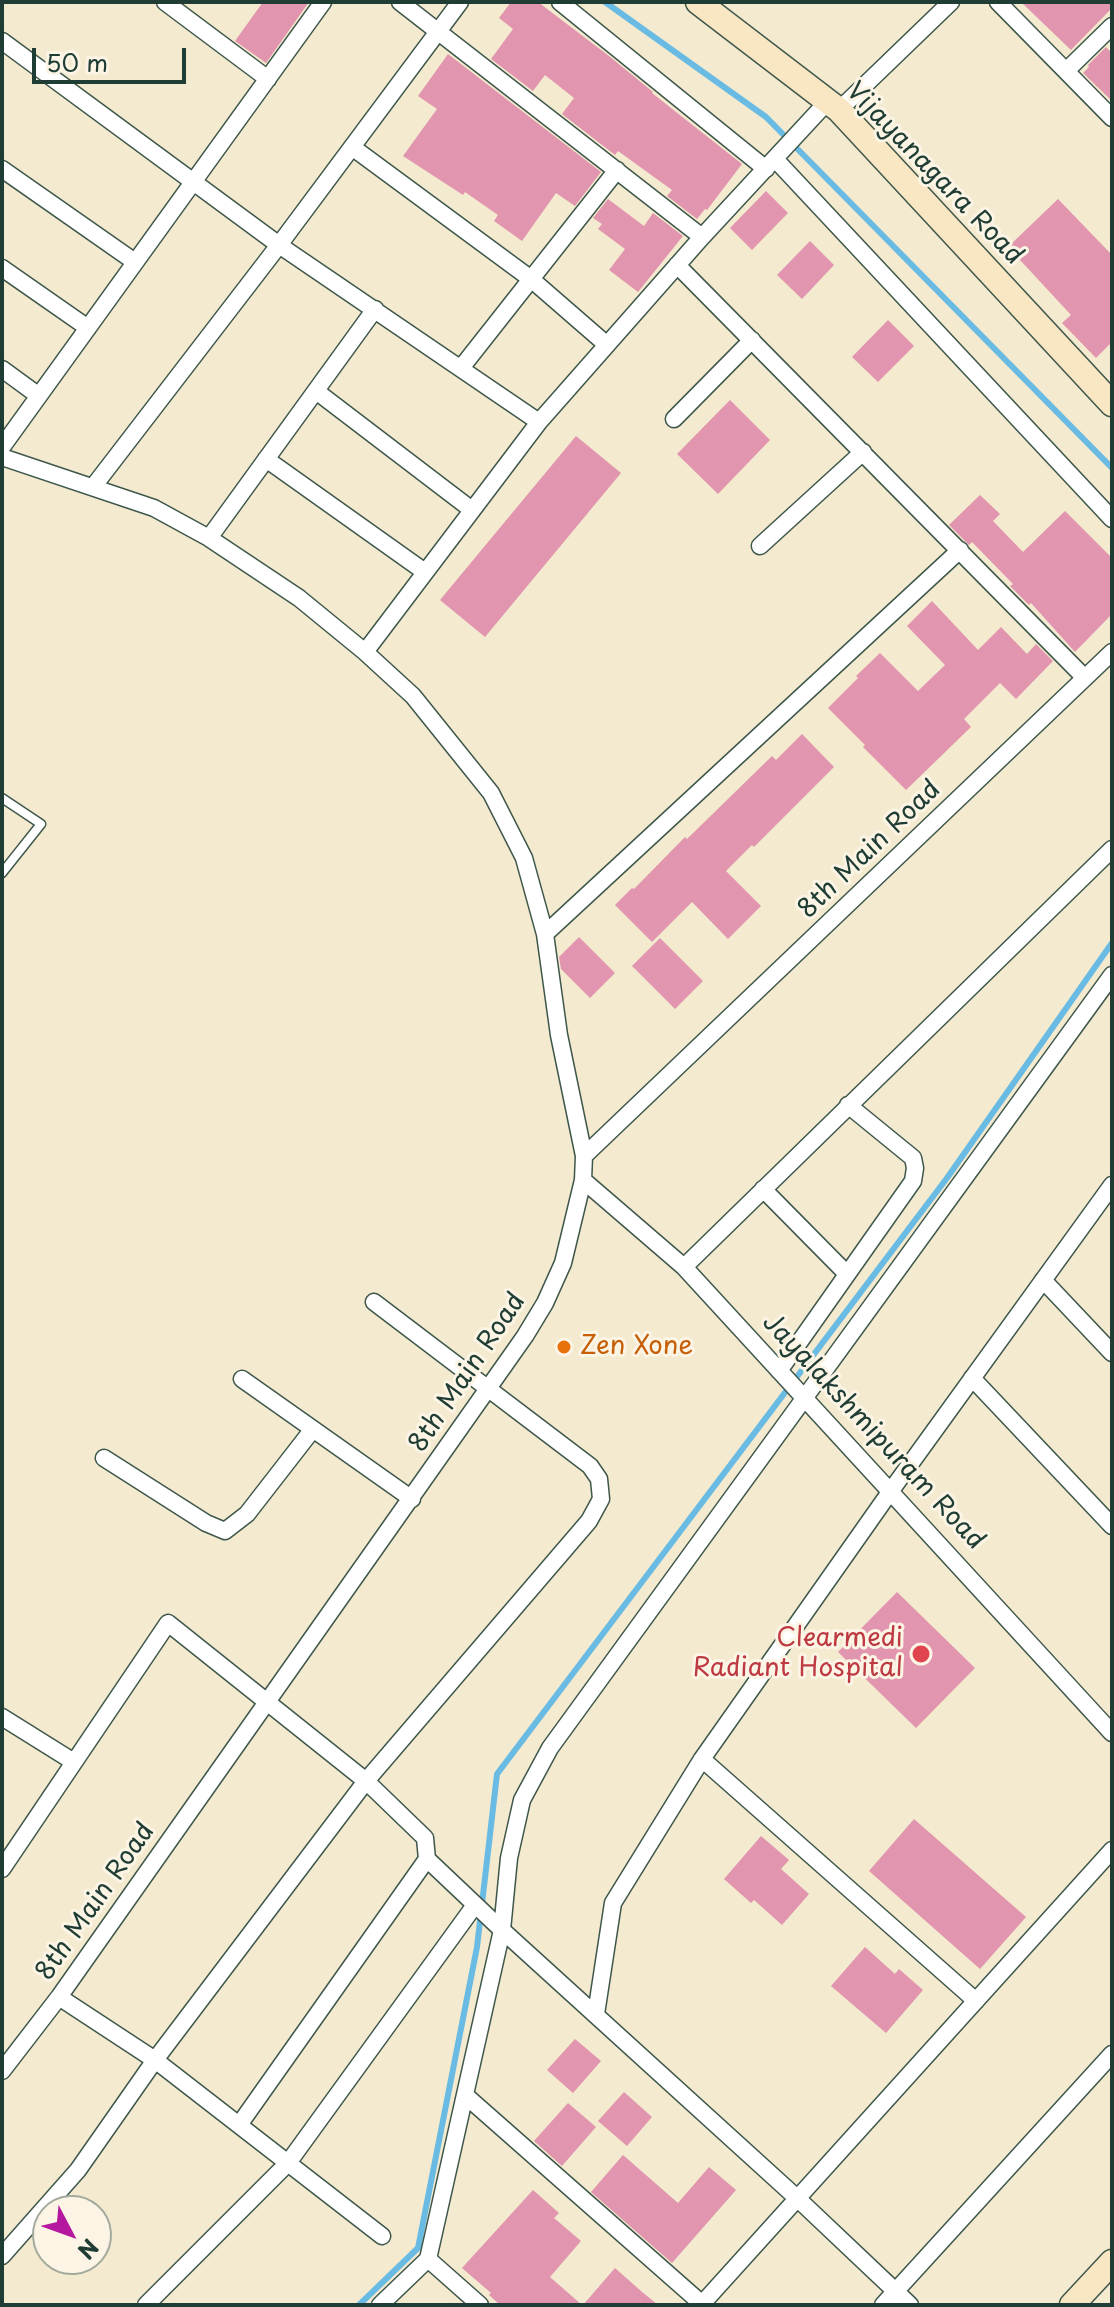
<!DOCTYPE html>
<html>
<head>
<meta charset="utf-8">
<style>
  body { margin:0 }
  #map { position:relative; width:1114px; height:2307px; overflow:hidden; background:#f3eacf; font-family:"Playpen Sans",sans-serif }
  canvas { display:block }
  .frame { position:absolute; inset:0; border:4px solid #1f3d34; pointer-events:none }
  .north { position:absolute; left:32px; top:2195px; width:80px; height:80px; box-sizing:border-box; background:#fcf5e5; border:2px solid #a4ab9e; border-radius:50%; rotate:131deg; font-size:22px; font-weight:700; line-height:32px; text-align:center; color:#1f3d34 }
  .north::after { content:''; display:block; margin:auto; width:28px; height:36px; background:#b5179e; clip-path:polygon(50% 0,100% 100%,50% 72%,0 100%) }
  .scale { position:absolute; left:32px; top:48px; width:154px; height:36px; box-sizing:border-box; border:4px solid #1f3d34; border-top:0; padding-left:10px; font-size:24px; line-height:28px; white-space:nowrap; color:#1f3d34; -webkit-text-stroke:6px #fcf5e5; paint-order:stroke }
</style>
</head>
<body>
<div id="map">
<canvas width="1114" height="2307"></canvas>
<div class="frame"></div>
<div class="north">N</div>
<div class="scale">50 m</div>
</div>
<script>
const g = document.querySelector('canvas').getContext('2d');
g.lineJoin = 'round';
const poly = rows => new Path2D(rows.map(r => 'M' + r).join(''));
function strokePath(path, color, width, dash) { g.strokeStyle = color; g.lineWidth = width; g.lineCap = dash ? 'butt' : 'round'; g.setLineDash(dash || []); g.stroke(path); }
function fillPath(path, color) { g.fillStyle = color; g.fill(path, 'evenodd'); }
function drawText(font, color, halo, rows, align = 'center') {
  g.font = font + ' "Playpen Sans",sans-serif'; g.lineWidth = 6; g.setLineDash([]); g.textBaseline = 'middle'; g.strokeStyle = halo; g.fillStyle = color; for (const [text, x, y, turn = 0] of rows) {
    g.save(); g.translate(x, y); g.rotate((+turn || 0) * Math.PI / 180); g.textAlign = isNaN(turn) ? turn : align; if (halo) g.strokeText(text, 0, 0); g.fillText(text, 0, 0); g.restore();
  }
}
strokePath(poly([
  [605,2,766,117,1112,468],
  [359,2305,418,2248,477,1947,497,1774,947,1178,1112,943]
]), '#69bbe4', 6);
fillPath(poly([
  [263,2,309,2,266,63,235,41],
  [511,2,538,2,609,56,653,92,652,93,742,164,707,210,705,209,697,219,667,196,672,190,618,151,615,155,562,114,574,98,545,75,533,91,491,59,513,29,499,18],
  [1021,2,1112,2,1112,8,1071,50],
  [1106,47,1112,53,1112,101,1083,73,1089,67,1088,65],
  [448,54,601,172,575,206,556,193,522,241,494,221,498,215,465,192,463,195,403,156,437,109,418,96],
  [766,191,788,213,752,250,730,228],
  [608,199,644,226,653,213,683,236,638,292,609,270,625,249,598,229,602,224,593,218],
  [1058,199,1112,255,1112,342,1096,358,1062,323,1071,315,1008,247],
  [810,241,834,265,802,299,777,275],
  [888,320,914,346,878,382,852,357],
  [730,400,770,440,718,494,677,454],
  [576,436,621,473,485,637,440,600],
  [980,495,1000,514,993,521,1023,552,1065,511,1112,558,1112,614,1075,652,1031,603,1029,605,1010,586,1013,584,972,542,969,545,949,525],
  [932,601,978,650,1001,627,1027,654,1036,644,1053,661,1016,699,1000,683,964,719,971,727,906,790,863,747,865,745,828,708,858,678,856,676,880,653,918,691,945,665,907,626],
  [802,734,834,767,754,847,752,845,726,871,761,906,728,939,692,902,652,942,615,905,632,888,634,889,685,837,687,839,772,756,776,760],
  [579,937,615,973,590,998,561,969,559,957],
  [660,938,703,981,675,1009,632,966],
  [897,1592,975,1668,916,1728,838,1652],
  [914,1819,1026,1917,980,1969,869,1871],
  [761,1836,789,1860,781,1869,809,1894,782,1925,754,1900,751,1903,724,1879],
  [865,1947,895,1974,899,1969,923,1990,886,2033,831,1986],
  [575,2039,601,2061,573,2093,547,2070],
  [624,2092,652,2117,627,2146,598,2121],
  [568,2103,596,2127,562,2166,534,2141],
  [623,2155,678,2203,709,2167,736,2190,672,2263,591,2192],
  [533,2190,559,2213,554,2218,581,2241,550,2277,582,2305,500,2305,489,2295,491,2293,462,2268],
  [615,2268,641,2291,658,2305,583,2305]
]), '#e195ae');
const lane = poly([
  [2,798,41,824,2,873]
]);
const street = poly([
  [165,2,268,79],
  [400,2,702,237],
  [560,2,766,169],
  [998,2,1112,118],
  [2,41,279,245,539,422],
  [1066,71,1112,26],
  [839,110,951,2],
  [352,147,531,279,607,345],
  [775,159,1112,519],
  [2,169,135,262],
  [677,265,1085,678],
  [2,268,88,328],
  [461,368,617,170],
  [2,369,39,396],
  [316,391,472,510],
  [674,419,752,340],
  [2,447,323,2],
  [2,457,154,508,209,538,299,598,365,652,413,696,491,793,524,858,545,934,559,1035,584,1156,583,1180,563,1263,545,1303,525,1336,59,1997,2,2071],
  [266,459,425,572],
  [93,487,279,245,460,2],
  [209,538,375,309],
  [760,546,863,452],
  [365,652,539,422,702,237,828,101],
  [545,934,960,550],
  [584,1156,1112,652],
  [583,1180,684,1267,1112,1733],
  [763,1189,847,1274],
  [684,1267,1112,849],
  [1043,1280,1112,1353],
  [779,1371,913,1181,915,1168,913,1158,848,1105],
  [972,1378,1112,1526],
  [242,1379,412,1499],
  [104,1458,206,1523,225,1531,247,1514,313,1429],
  [2,1717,74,1762],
  [702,1759,976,2001],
  [2,1869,168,1623,366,1781,425,1838,427,1859,502,1930,798,2199,910,2305],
  [59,1997,155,2060,382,2236],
  [596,2014,613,1903,702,1759,890,1492,1112,1185],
  [466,2096,702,2304],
  [239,2125,427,1859],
  [2,2256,78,2170,155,2060,366,1781,589,1521,601,1499,599,1479,590,1466,374,1302],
  [428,2259,480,2305],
  [146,2305,288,2163,475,1905],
  [380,2305,428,2259,502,1930,509,1858,522,1800,550,1748,1112,975],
  [701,2305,1112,1850],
  [883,2305,1112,2054]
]);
const secondary = poly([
  [698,2,839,110,1112,404],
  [1072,2305,1112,2262]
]);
strokePath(lane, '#3f574b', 11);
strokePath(street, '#3f574b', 19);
strokePath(secondary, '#3f574b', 27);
strokePath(lane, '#fff', 8);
strokePath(street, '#fff', 16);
strokePath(secondary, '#f9e7c3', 24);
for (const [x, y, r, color] of [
  [564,1347,8,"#e8710a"],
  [921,1654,10,"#e0444e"]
]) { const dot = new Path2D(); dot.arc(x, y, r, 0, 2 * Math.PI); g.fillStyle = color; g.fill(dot); strokePath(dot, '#fcf5e5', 3); }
drawText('26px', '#1f3d34', '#fcf5e5', [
  ["Vijayanagara Road",934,174,46],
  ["8th Main Road",870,850,-44],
  ["8th Main Road",468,1373,-56],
  ["Jayalakshmipuram Road",873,1432,47],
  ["8th Main Road",96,1902,-55]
]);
drawText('26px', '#c56008', '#fcf5e5', [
  ["Zen Xone",580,1347]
], 'left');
drawText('26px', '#be3a42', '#fcf5e5', [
  ["Clearmedi",903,1639],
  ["Radiant Hospital",903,1669]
], 'right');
</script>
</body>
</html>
